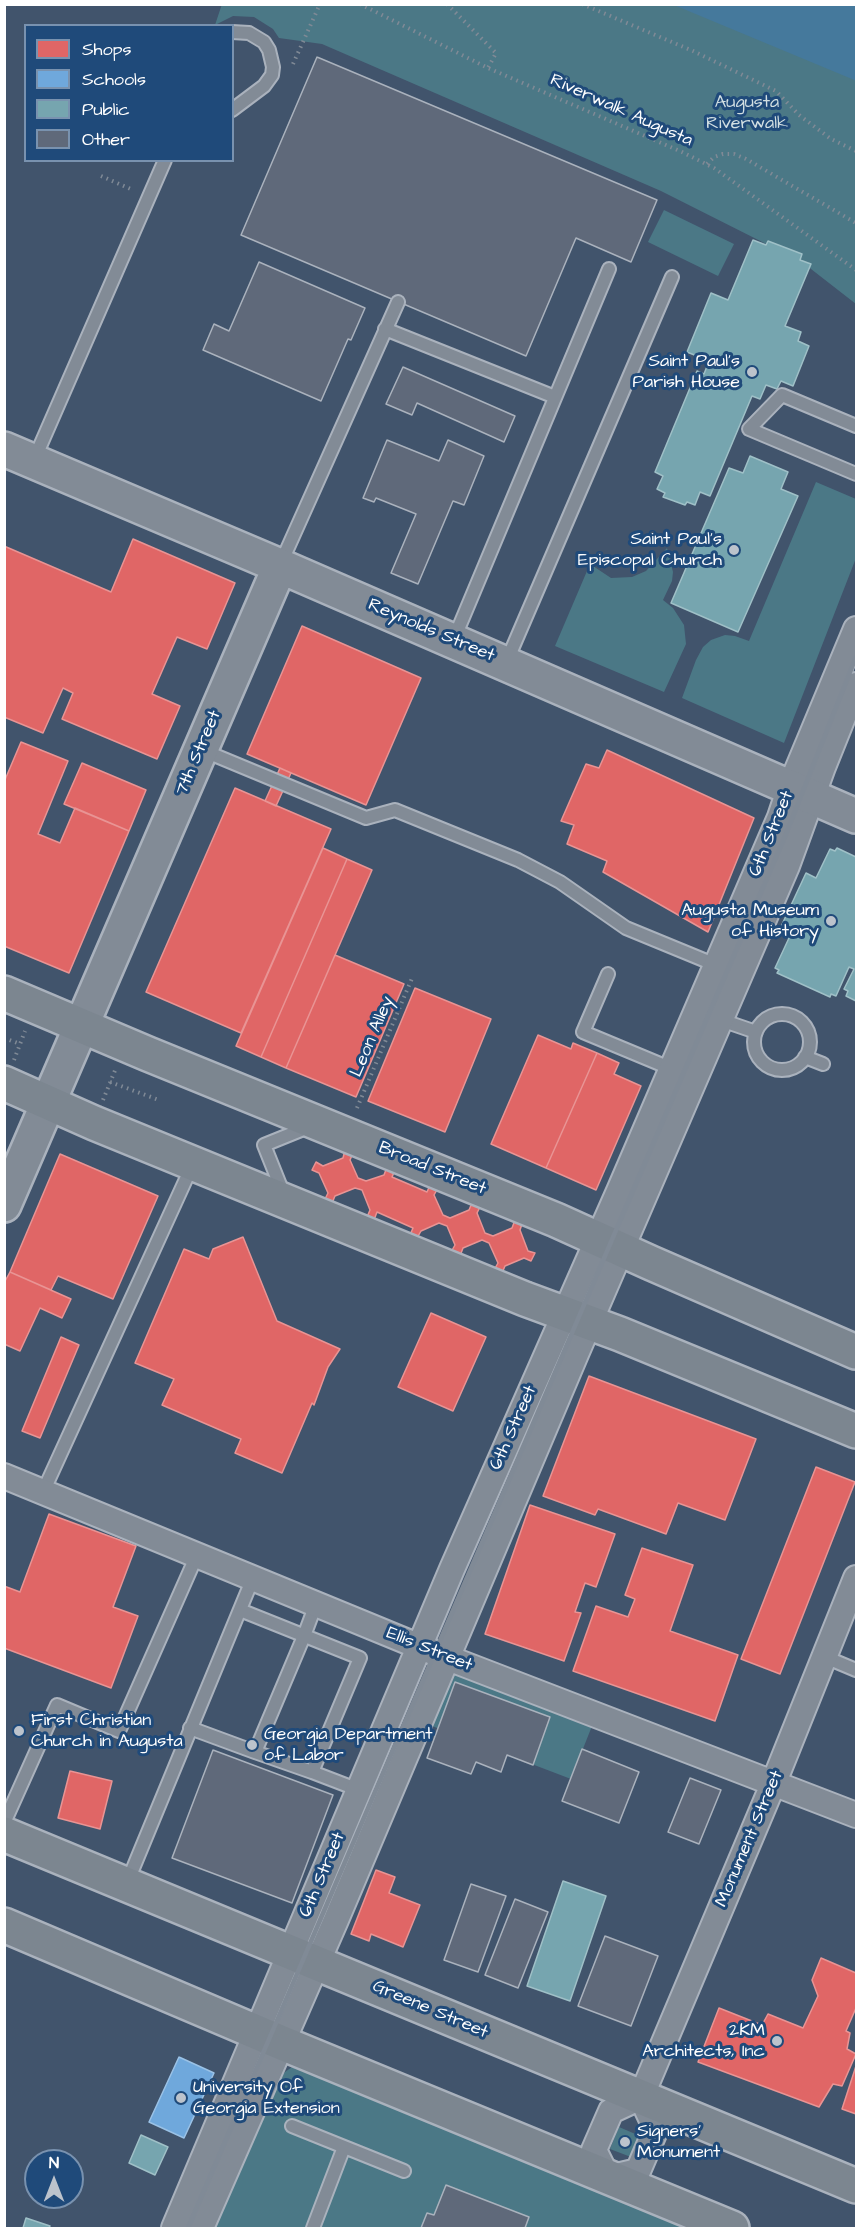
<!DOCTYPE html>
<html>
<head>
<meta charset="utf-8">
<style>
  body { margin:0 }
  #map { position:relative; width:861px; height:2233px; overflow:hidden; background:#41546c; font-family:"Architects Daughter",sans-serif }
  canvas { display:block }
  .frame { position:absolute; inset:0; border:6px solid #fff; pointer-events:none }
  .legend { position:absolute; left:24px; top:24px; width:210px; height:138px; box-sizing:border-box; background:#1f4a7a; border:2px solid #7992af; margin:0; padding:8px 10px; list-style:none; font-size:18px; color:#fff }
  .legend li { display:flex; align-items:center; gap:12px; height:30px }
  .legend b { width:30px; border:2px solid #7992af }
  .north { position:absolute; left:24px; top:2149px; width:60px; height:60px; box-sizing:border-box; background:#1f4a7a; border:2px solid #7992af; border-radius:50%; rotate:0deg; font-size:16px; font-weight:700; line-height:24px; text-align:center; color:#fff }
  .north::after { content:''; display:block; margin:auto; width:21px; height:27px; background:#bcc3cc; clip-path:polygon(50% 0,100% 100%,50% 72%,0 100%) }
</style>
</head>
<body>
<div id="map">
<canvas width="861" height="2233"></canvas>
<div class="frame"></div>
<ul class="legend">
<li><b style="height:16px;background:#e06666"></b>Shops</li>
<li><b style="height:16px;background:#6fa8dc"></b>Schools</li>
<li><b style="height:16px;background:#76a5af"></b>Public</li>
<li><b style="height:16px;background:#5f697a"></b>Other</li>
</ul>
<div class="north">N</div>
</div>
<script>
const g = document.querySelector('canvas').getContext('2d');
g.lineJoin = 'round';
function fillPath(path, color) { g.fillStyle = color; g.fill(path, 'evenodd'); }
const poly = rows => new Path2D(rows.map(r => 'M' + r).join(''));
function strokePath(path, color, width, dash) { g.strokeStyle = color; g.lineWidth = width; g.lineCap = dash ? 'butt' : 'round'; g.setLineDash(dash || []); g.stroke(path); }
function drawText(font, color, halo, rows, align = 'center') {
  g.font = font + ' "Architects Daughter",sans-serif'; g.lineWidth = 6; g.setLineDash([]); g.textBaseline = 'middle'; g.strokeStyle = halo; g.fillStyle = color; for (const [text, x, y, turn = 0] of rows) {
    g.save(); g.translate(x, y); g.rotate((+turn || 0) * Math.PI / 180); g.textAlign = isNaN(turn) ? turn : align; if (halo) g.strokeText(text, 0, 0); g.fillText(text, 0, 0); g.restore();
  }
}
fillPath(poly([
  [222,4,856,5,856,304,802,262,661,191,322,44,279,38,273,29,254,17,233,16,215,25],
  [664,210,734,244,718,276,648,242],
  [816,482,856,499,856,558,784,743,682,698,696,660,703,647,711,640,725,635,735,636,749,641],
  [667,548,673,572,672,581,663,600,673,608,684,625,686,644,664,692,555,646,590,564,611,578,632,577,646,571],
  [459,1672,592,1726,571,1779,432,1726,449,1680,454,1673],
  [292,2067,300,2070,685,2228,213,2228,280,2078,285,2072],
  [619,2127,640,2136,631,2157,610,2149]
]), '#4b7886');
fillPath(poly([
  [674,5,856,5,856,81,852,79]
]), '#45799c');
const shops = poly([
  [133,539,235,583,207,649,177,637,152,694,180,706,157,759,62,719,73,693,63,688,43,733,4,717,4,546,111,592,133,539],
  [302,626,421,678,366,805,247,754,302,626],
  [21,742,68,761,38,834,60,843,75,808,129,831,69,973,4,946,4,782,21,742],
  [607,750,754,818,708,932,603,872,607,861,567,844,574,825,561,821,586,764,599,768,607,750],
  [82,763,146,790,129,831,64,804,82,763],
  [280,768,291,773,276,806,265,801,280,768],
  [235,788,331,829,241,1033,146,992,235,788],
  [323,848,347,859,261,1057,236,1046,323,848],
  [347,859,372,870,286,1068,261,1057,347,859],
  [335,955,404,984,356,1097,286,1068,335,955],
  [415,988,491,1019,445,1132,368,1101,415,988],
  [538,1035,571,1049,573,1043,597,1053,546,1168,491,1144,538,1035],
  [597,1053,619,1063,614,1074,641,1086,596,1190,546,1168,597,1053],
  [345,1150,353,1153,350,1160,358,1178,366,1181,384,1175,387,1167,395,1170,392,1177,427,1192,430,1185,438,1188,434,1195,443,1215,450,1218,469,1210,472,1203,480,1207,477,1213,485,1233,493,1236,512,1228,515,1220,522,1224,520,1230,528,1251,535,1253,531,1261,524,1258,505,1266,502,1273,494,1270,498,1263,489,1243,482,1240,463,1248,460,1256,451,1252,455,1245,447,1226,439,1223,421,1231,417,1238,410,1235,413,1228,377,1212,374,1220,367,1217,370,1210,362,1190,355,1188,335,1196,332,1203,325,1199,328,1193,319,1173,312,1170,316,1162,323,1166,343,1158,345,1150],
  [60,1154,158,1196,113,1299,58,1276,51,1290,10,1272,60,1154],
  [243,1237,277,1321,340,1349,328,1367,314,1405,312,1403,282,1473,235,1453,241,1439,162,1405,174,1379,135,1363,184,1249,209,1259,213,1249,243,1237],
  [10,1272,71,1299,62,1318,40,1308,20,1351,4,1344,4,1283,10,1272],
  [431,1313,486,1337,453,1411,398,1387,431,1313],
  [61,1337,79,1345,40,1438,22,1431,61,1337],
  [589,1376,756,1439,725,1520,678,1503,666,1534,598,1509,595,1515,543,1496,589,1376],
  [816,1467,855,1482,780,1674,741,1659,816,1467],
  [530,1505,615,1534,596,1587,585,1583,575,1612,581,1613,564,1661,485,1634,530,1505],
  [49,1514,136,1546,113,1607,138,1616,111,1688,4,1648,4,1586,20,1592,49,1514],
  [642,1548,693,1565,670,1631,738,1655,715,1721,573,1671,596,1606,628,1617,635,1599,625,1595,642,1548],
  [70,1771,112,1781,100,1829,58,1818,70,1771],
  [376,1870,395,1877,389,1893,420,1905,403,1947,371,1934,369,1941,351,1934,376,1870],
  [821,1958,856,1973,856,2008,846,2031,850,2033,847,2049,856,2054,842,2086,833,2084,819,2107,698,2062,719,2008,762,2025,768,2014,803,2028,818,1996,812,1980,821,1958],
  [856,2066,856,2114,842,2109,856,2066]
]);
fillPath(shops, '#e06666');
strokePath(shops, '#e99494', 1.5);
const schools = poly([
  [179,2057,214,2073,184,2138,149,2122,179,2057]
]);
fillPath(schools, '#6fa8dc');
strokePath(schools, '#9ac2e6', 1.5);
const public = poly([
  [753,240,766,245,768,241,802,254,800,260,811,264,785,326,801,332,798,341,809,346,793,386,781,381,777,389,766,385,760,399,752,396,710,496,700,492,695,505,687,502,685,505,663,497,665,493,657,489,663,476,655,472,697,371,704,374,709,361,687,352,711,293,728,300,753,240],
  [750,456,788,472,781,489,798,496,738,632,671,603,729,468,743,473,750,456],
  [837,848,856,857,856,1001,846,996,848,991,844,989,854,969,849,967,836,996,831,994,830,997,777,973,779,970,775,968,789,938,778,933,806,873,816,878,830,849,835,851,837,848],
  [563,1881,606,1896,570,2001,527,1986,563,1881],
  [141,2135,168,2147,155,2175,129,2163,141,2135],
  [26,2218,50,2226,49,2228,23,2228,26,2218]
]);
fillPath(public, '#76a5af');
strokePath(public, '#9fc0c7', 1.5);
const building = poly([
  [317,57,657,200,631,262,576,238,526,356,241,235,317,57],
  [259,262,365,308,351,340,348,339,321,401,203,350,214,324,229,331,259,262],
  [403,367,515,416,504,442,417,403,412,415,386,404,403,367],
  [387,440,439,461,448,440,484,456,464,505,453,501,418,584,391,573,416,514,376,498,374,502,363,498,387,440],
  [455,1682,550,1717,533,1765,507,1755,501,1772,476,1762,471,1774,427,1758,455,1682],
  [582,1749,639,1772,619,1823,562,1801,582,1749],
  [213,1750,333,1795,292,1903,172,1858,213,1750],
  [690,1778,721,1790,699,1844,668,1832,690,1778],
  [471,1884,506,1896,478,1972,444,1960,471,1884],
  [515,1899,548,1912,518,1988,485,1975,515,1899],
  [605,1936,658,1956,631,2026,578,2006,605,1936],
  [446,2185,529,2217,525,2228,421,2228,427,2213,434,2215,446,2185]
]);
fillPath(building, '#5f697a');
strokePath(building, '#aab2bd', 1.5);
const service = poly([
  [232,32,249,33,264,42,269,50,273,67,272,75,264,86,232,110],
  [385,329,555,397],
  [856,426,782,395,749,429,856,474],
  [34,460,165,160],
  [281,563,398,302],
  [454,639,609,269],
  [506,663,672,277],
  [202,750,366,818,395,810,518,860,560,882,626,928,716,965],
  [608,974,583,1032,672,1069],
  '754 1042a28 28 0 1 1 56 0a28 28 0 1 1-56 0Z',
  [721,1020,756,1032],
  [805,1057,823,1064],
  [284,1195,264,1145,311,1126],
  [43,1492,192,1166],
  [240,1610,360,1658,312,1772,359,1790],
  [825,1657,856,1670],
  [190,1728,255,1752,304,1636,316,1604],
  [255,1752,312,1772],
  [4,1823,57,1705,119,1731,197,1555],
  [127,1883,253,1578],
  [292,2126,404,2171],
  [313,2228,344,2147]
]);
const minor = poly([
  [4,1476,435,1653,856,1815],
  [641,2097,656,2129,638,2171,608,2178,594,2150,611,2111,641,2097,774,1782,856,1578],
  [174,2228,452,1569,619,1191,780,817,790,787,856,629],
  [201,2228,336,1920,576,1354,787,866,823,767,856,685]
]);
const secondary = poly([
  [4,449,280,566,856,816],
  [4,1205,280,566]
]);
const primary = poly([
  [4,993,148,1054,556,1220,651,1263,856,1352],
  [4,1083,94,1123,525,1299,620,1334,856,1431],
  [4,1834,856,2186],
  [4,1925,282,2043,732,2228]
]);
strokePath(service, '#aab2bd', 16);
strokePath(minor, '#aab2bd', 28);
strokePath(secondary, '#aab2bd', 38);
strokePath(primary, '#aab2bd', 38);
strokePath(poly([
  [360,4,488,68,682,152,714,168,856,270],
  [447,4,496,53,488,68],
  [582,4,693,51,776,91,799,115,831,139,856,151],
  [293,64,320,4],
  [707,164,714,157,723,154,734,154,746,159,856,223],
  [101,176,133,190],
  [4,1038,20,1044],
  [14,1060,25,1031],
  [110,1082,159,1100],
  [103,1100,116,1068],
  [357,1108,413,976]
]), '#808a96', 4, [1.5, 4.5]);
strokePath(service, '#828b96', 12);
strokePath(minor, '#828b96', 24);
strokePath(secondary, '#828b96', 33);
strokePath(primary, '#7c8690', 33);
strokePath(poly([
  [188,2228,786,834,856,657]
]), '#808a96', 4.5);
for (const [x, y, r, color] of [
  [752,372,6,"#bcc3cc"],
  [734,550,6,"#bcc3cc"],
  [831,921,6,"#bcc3cc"],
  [19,1731,6,"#bcc3cc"],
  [252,1745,6,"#bcc3cc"],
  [777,2041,6,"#bcc3cc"],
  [181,2098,6,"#bcc3cc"],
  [625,2142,6,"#bcc3cc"]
]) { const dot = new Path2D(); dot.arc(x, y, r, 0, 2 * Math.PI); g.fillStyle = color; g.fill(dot); strokePath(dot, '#1f4a7a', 2); }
drawText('18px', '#d2dfe2', '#1f4a7a', [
  ["Augusta",747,103],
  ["Riverwalk",747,124]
]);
drawText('18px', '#fff', '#1f4a7a', [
  ["Riverwalk Augusta",621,111,24],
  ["Reynolds Street",431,631,23],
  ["7th Street",199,753,-67],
  ["6th Street",772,834,-68],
  ["Leon Alley",373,1037,-67],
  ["Broad Street",432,1169,22],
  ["6th Street",514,1428,-66],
  ["Ellis Street",429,1650,22],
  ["Monument Street",750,1839,-67],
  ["6th Street",323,1875,-67],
  ["Greene Street",430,2010,23]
]);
drawText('18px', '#fff', '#1f4a7a', [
  ["Saint Paul’s",740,362],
  ["Parish House",740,383],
  ["Saint Paul's",722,540],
  ["Episcopal Church",722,561],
  ["Augusta Museum",819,911],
  ["of History",819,932],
  ["First Christian",31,1721,"left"],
  ["Church in Augusta",31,1742,"left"],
  ["Georgia Department",264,1735,"left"],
  ["of Labor",264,1756,"left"],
  ["2KM",765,2031],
  ["Architects, Inc",765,2052],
  ["University Of",193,2088,"left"],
  ["Georgia Extension",193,2109,"left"],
  ["Signers'",637,2132,"left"],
  ["Monument",637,2153,"left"]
], 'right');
</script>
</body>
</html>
